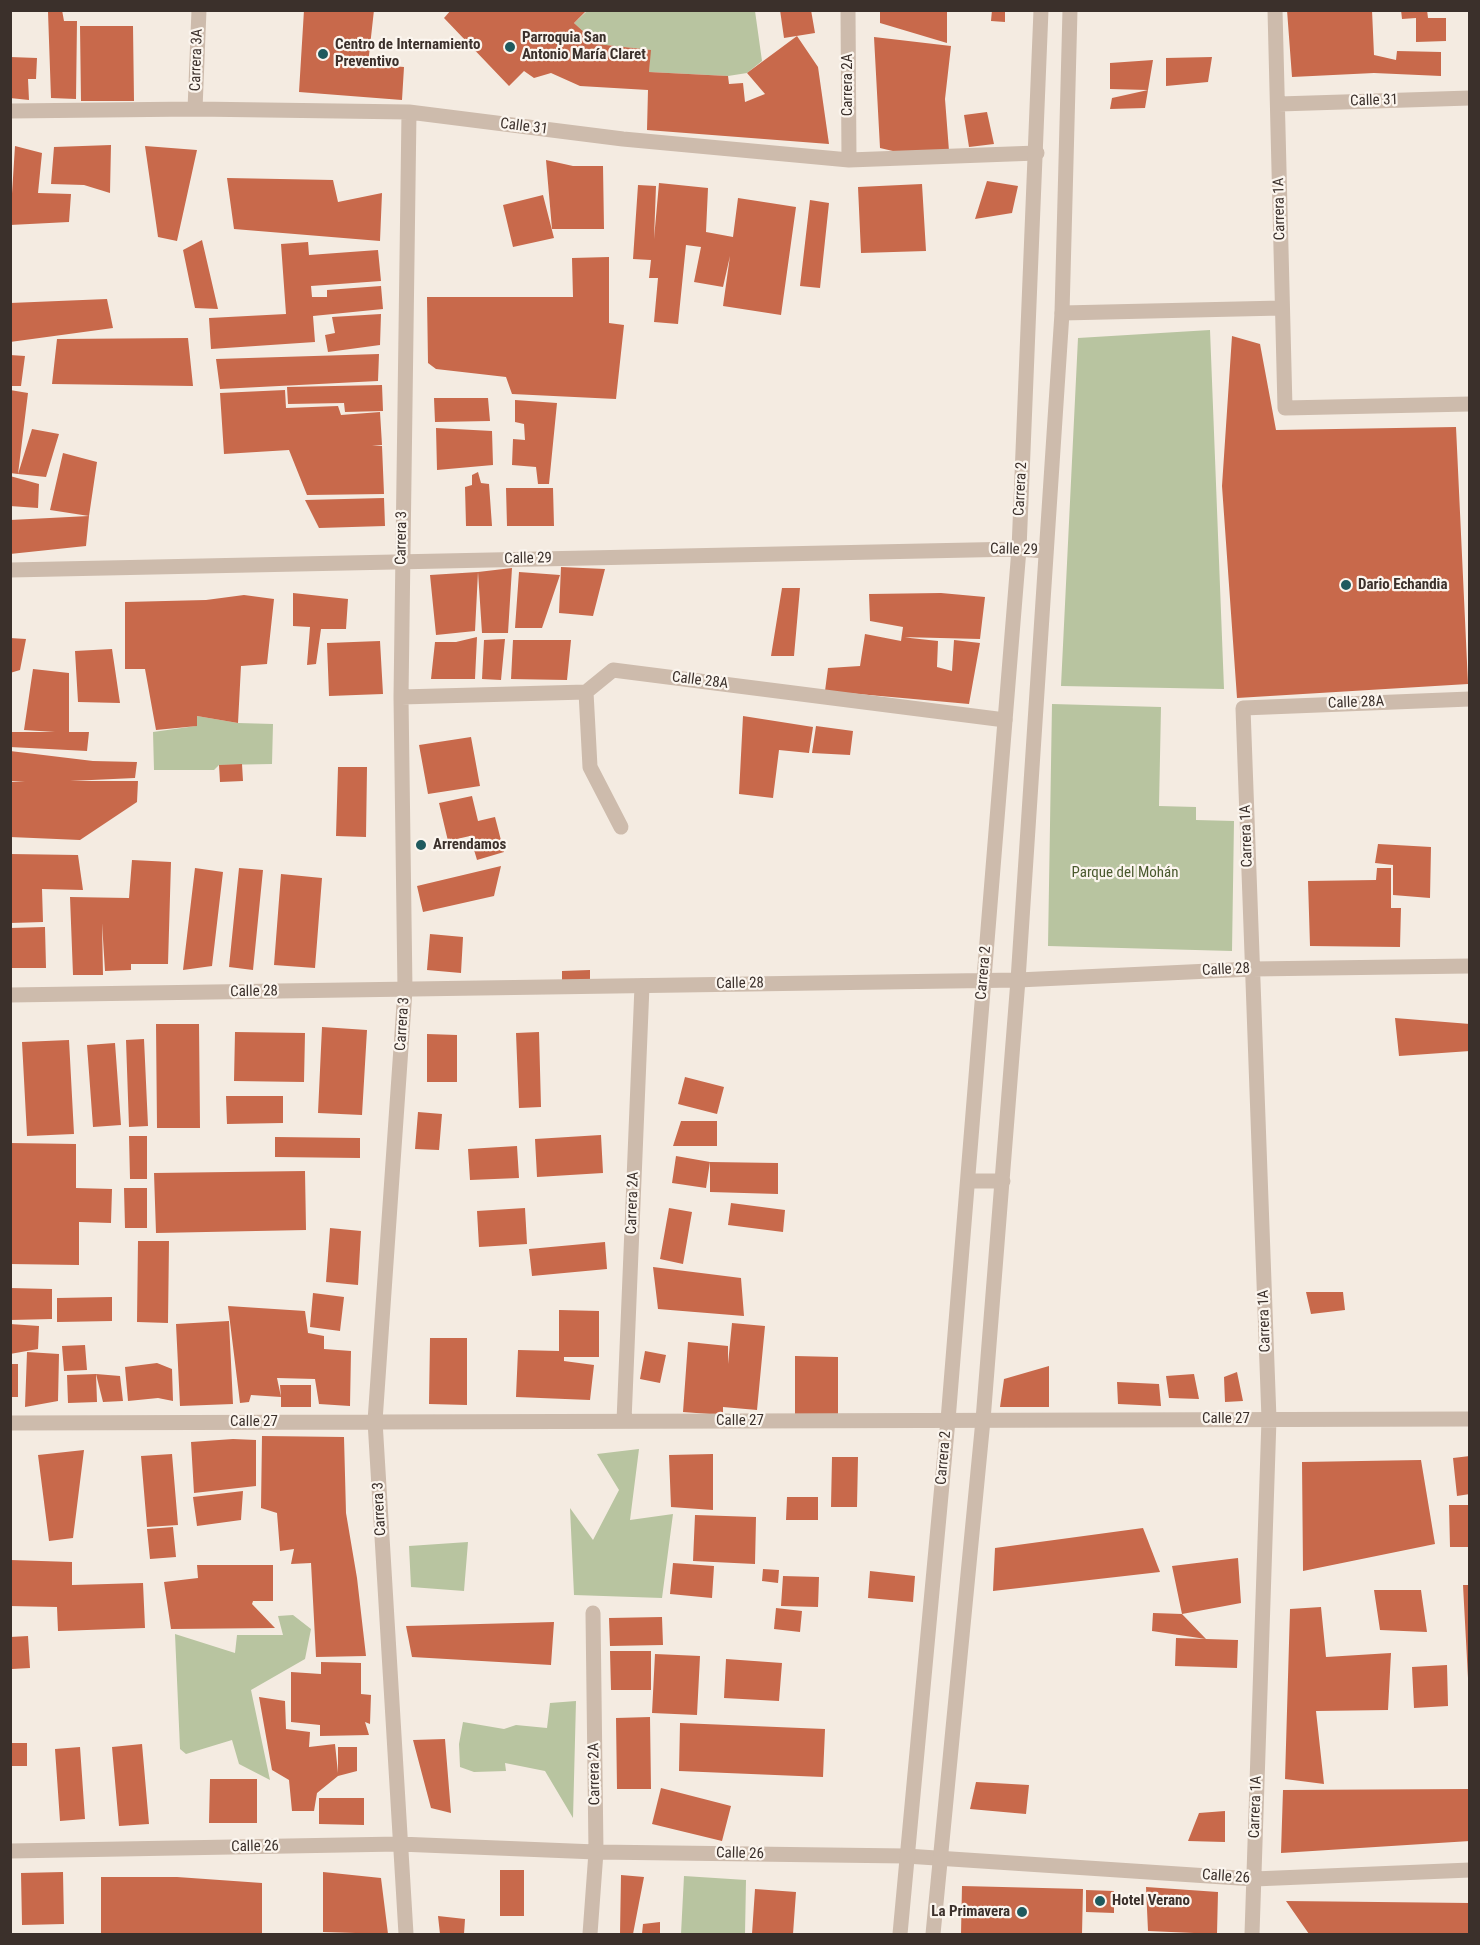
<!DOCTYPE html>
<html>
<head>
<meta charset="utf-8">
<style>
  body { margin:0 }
  #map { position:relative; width:1480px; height:1945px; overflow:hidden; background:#f4ebe1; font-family:"Roboto Condensed",sans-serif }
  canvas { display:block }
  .frame { position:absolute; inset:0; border:12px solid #3b302b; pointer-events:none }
</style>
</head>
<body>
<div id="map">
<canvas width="1480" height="1945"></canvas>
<div class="frame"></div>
</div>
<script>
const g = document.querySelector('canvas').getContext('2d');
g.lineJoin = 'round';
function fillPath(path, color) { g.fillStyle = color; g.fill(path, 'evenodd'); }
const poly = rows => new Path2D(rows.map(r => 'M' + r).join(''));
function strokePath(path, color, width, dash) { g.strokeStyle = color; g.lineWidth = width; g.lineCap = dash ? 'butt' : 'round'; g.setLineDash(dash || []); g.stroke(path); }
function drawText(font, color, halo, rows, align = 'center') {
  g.font = font + ' "Roboto Condensed",sans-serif'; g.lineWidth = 4.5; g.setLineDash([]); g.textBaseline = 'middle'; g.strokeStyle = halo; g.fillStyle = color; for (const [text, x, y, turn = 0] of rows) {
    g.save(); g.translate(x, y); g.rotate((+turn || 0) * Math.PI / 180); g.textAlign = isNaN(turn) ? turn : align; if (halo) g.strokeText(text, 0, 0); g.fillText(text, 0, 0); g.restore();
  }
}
fillPath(poly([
  [587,11,755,11,762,61,747,73,728,76,649,72,650,50,597,44,574,23],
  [1210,330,1224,689,1061,686,1078,338],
  [1052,704,1161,707,1159,806,1196,807,1196,820,1234,821,1232,951,1048,946],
  [197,716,238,723,273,724,272,764,219,765,214,770,154,770,153,732,196,726],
  [639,1449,630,1520,673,1514,662,1598,574,1595,570,1508,593,1540,619,1490,597,1454],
  [468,1542,464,1591,411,1587,409,1546],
  [293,1615,311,1629,305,1659,251,1690,270,1780,239,1764,232,1740,186,1754,180,1749,175,1634,235,1653,237,1635,283,1635,278,1616],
  [576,1701,573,1818,545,1771,505,1763,506,1771,474,1772,460,1767,459,1744,463,1722,504,1729,516,1725,547,1728,550,1703],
  [684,1876,746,1880,745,1934,681,1934]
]), '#b8c4a0');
fillPath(poly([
  [62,10,64,21,77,21,76,99,51,98,48,12],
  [304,10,374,10,368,64,404,67,402,100,299,92],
  [451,10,587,10,574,23,597,44,651,50,649,72,728,76,729,84,743,83,745,102,765,94,747,73,797,36,818,67,829,144,647,130,648,90,580,86,551,73,534,78,524,71,509,86,444,18],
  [780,10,811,10,815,33,784,38],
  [880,10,947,10,947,43,880,23],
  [992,10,1005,10,1005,22,991,21],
  [1287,10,1372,10,1374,55,1396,60,1397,51,1441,52,1441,76,1374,73,1292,77],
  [1401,10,1427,10,1428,18,1446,18,1446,41,1416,42,1416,18,1402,19],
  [80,26,133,26,134,101,81,101],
  [874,37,951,46,945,99,949,151,910,155,880,148],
  [10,57,37,58,36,79,28,79,29,100,10,98],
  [1212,57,1208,82,1166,86,1166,58],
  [1153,60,1145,108,1110,109,1112,98,1148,90,1110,89,1110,63],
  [987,112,994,144,969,147,964,115],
  [111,145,110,193,84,185,51,184,54,147],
  [15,146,42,153,38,193,71,194,69,222,10,225],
  [145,146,197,150,177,241,158,237],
  [546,160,573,166,603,166,604,229,552,229],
  [227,178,333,180,338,202,382,193,380,241,234,229],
  [987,181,1018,186,1012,213,975,219],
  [659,183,708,188,706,232,733,237,738,198,796,207,781,315,723,306,730,256,723,287,694,282,701,247,686,245,678,324,654,322,658,278,649,278,651,260,633,259,638,185,656,186,654,239],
  [922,184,926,251,861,253,858,187],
  [543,195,554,238,513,247,503,205],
  [810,200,829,203,820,288,800,286],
  [202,240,218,309,195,308,183,250],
  [308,242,309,255,378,250,381,281,311,286,312,297,327,297,327,290,381,286,383,309,313,316,315,342,211,349,209,318,286,314,281,244],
  [609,257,609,323,624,325,616,399,512,394,506,377,436,369,428,363,427,297,573,297,572,258],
  [107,299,113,328,10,342,10,303],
  [381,314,380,345,328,352,325,335,335,333,332,317],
  [1232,336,1260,344,1276,430,1456,427,1468,684,1237,698,1222,486],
  [188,338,193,386,52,384,57,339],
  [379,354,378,381,220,389,216,359],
  [10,355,25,356,21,386,10,386],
  [382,385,383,411,345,412,344,403,288,404,287,387],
  [10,390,28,393,18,474,10,473],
  [285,390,286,408,338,406,341,415,380,412,382,445,372,446,382,446,384,494,307,495,289,450,224,454,220,393],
  [434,398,488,398,490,421,435,422],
  [515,400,557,403,549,484,538,484,536,467,512,465,513,439,525,440,524,424,515,422],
  [436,428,492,431,493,465,437,470],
  [32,429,59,434,46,477,18,474],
  [63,453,97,462,89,516,50,510],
  [478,472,481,483,489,484,492,526,466,526,465,487,472,485,472,475],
  [10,476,39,484,38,508,10,506],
  [506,488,553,488,554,526,507,526],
  [384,498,385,526,319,528,305,500],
  [89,516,86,546,10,554,10,520],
  [561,567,605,569,593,616,559,613],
  [512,568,508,633,482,633,478,572],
  [478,572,475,631,436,635,430,575],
  [519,572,560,575,542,628,515,628],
  [782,588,800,588,794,656,771,656],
  [293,593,348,599,346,629,321,629,316,664,307,665,310,627,293,626],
  [941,593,985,597,980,639,901,637,938,641,937,667,952,671,954,640,980,643,969,704,825,691,828,668,860,666,865,634,901,641,903,627,870,621,869,594],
  [244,595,274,599,267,664,241,666,238,723,197,716,197,726,156,730,145,669,125,669,125,602,206,600],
  [477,637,475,679,431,679,435,642,456,642],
  [10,638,26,639,20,670,10,673],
  [505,639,501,680,482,679,484,640],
  [513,640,571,640,567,680,511,679],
  [380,641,383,694,329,696,327,643],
  [112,649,120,703,78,702,75,651],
  [33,669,69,673,69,732,89,732,87,751,10,747,10,732,55,732,24,730],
  [743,716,813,727,809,753,779,750,773,798,739,794],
  [816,726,853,731,850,755,812,753],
  [471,737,480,786,428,794,419,745],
  [10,751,93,761,137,762,135,778,70,781,138,781,137,802,80,840,10,837,10,782,25,782,10,781],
  [242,764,243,781,220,782,219,765],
  [338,767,367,767,366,837,336,836],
  [472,796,478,821,495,817,504,852,477,860,470,836,448,841,439,803],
  [1378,844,1431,847,1430,898,1393,895,1393,865,1375,863],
  [10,854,78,855,83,890,42,889,43,922,10,923],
  [132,860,171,862,168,964,131,964,131,970,105,971,102,923,103,975,73,975,70,897,129,898],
  [501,866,494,896,423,912,417,886],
  [195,868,223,872,212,966,183,970],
  [239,868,263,870,253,970,229,967],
  [1377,868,1391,868,1391,908,1401,908,1400,947,1310,946,1308,881,1376,880],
  [281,874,322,878,315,968,274,965],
  [45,927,46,968,10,968,10,928],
  [430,934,463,937,461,973,427,970],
  [590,970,590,983,562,984,562,971],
  [1395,1018,1470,1024,1470,1051,1399,1056],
  [156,1024,199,1024,200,1128,157,1128],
  [322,1027,367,1030,362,1115,318,1113],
  [235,1032,305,1033,304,1082,234,1081],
  [539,1032,541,1107,519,1108,516,1033],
  [427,1034,457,1035,457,1082,427,1082],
  [144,1039,148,1126,129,1127,126,1040],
  [69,1040,74,1134,27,1136,22,1042],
  [115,1043,121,1125,93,1127,87,1045],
  [685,1077,724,1087,717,1114,678,1104],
  [226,1096,283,1096,283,1123,227,1124],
  [418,1112,442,1114,439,1150,415,1149],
  [681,1121,717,1121,717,1146,673,1146],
  [601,1135,603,1173,537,1177,535,1139],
  [129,1136,147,1136,147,1179,130,1179],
  [275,1137,360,1138,360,1158,275,1157],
  [10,1143,76,1144,76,1188,112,1189,111,1223,79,1222,79,1265,10,1264],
  [517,1146,519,1178,470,1180,468,1149],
  [676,1156,710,1162,706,1188,672,1183],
  [710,1162,778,1163,778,1194,710,1192],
  [305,1171,306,1230,156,1233,154,1173],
  [124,1188,147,1188,147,1228,125,1228],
  [731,1203,785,1210,783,1232,728,1225],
  [525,1208,527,1244,479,1247,477,1211],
  [669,1208,692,1212,683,1264,660,1259],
  [330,1228,361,1231,358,1285,326,1282],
  [138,1241,169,1241,168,1323,137,1322],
  [605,1242,607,1269,532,1276,529,1249],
  [653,1267,741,1278,744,1316,658,1309],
  [10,1288,52,1289,52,1319,10,1320],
  [1306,1292,1343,1292,1345,1310,1311,1314],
  [313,1293,344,1297,340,1331,310,1327],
  [112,1297,112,1321,57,1322,57,1298],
  [228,1306,305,1311,308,1333,324,1336,324,1349,351,1351,350,1406,319,1404,315,1379,277,1378,281,1397,280,1385,311,1385,311,1407,281,1407,281,1397,251,1395,249,1402,240,1403],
  [559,1310,599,1311,599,1357,564,1357,564,1361,594,1365,590,1400,516,1397,518,1350,559,1351],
  [229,1321,233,1404,180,1406,176,1324],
  [732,1323,765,1326,757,1410,723,1407,723,1415,683,1412,688,1342,728,1346,728,1364],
  [10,1324,39,1326,38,1349,10,1354],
  [430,1338,467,1338,467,1405,429,1404],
  [85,1345,87,1370,64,1371,62,1346],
  [645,1351,666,1355,660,1383,640,1379],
  [27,1352,59,1354,58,1401,25,1407],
  [795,1356,838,1357,838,1419,795,1418],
  [157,1363,172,1369,173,1401,158,1398,128,1401,125,1367],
  [10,1364,18,1364,18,1397,10,1397],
  [1049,1366,1049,1407,1000,1407,1004,1379],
  [1237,1372,1243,1401,1225,1402,1224,1377],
  [96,1374,120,1376,123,1401,103,1402],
  [96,1374,97,1402,68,1403,67,1375],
  [1194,1374,1199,1399,1169,1398,1166,1376],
  [1117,1382,1159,1384,1161,1406,1118,1404],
  [262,1436,344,1437,346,1513,357,1578,366,1656,316,1657,311,1563,291,1564,294,1549,280,1551,277,1513,261,1508],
  [233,1439,256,1440,256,1486,194,1493,191,1442],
  [84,1450,73,1538,49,1541,38,1455],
  [172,1454,178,1525,147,1527,141,1456],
  [713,1454,713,1510,671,1507,669,1455],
  [1470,1456,1470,1494,1457,1496,1453,1458],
  [832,1457,858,1457,857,1507,831,1507],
  [1421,1460,1435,1544,1303,1571,1302,1462],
  [243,1491,241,1520,197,1526,193,1497],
  [787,1497,818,1497,818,1520,786,1520],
  [1449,1505,1470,1505,1470,1547,1450,1547],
  [695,1515,756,1517,755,1564,693,1561],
  [173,1527,176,1557,150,1559,147,1529],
  [1143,1528,1160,1572,993,1591,995,1548],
  [1238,1558,1241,1603,1182,1614,1172,1566],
  [10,1560,72,1562,72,1585,143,1583,145,1628,58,1631,57,1607,10,1606],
  [673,1563,714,1566,712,1598,670,1594],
  [197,1565,273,1565,273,1601,253,1601,252,1604,275,1628,171,1629,164,1582,198,1578],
  [763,1569,779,1570,778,1583,762,1581],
  [870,1571,915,1576,913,1602,868,1598],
  [783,1576,819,1577,818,1607,781,1606],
  [1463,1585,1470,1585,1470,1678,1468,1678],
  [1374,1590,1421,1590,1427,1632,1380,1630],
  [1321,1607,1326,1657,1391,1653,1388,1710,1316,1711,1324,1784,1285,1779,1290,1609],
  [776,1608,802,1611,800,1632,774,1629],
  [1153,1613,1182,1614,1206,1639,1238,1640,1237,1668,1175,1666,1176,1638,1206,1639,1152,1631],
  [662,1617,663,1645,610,1646,609,1618],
  [554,1622,551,1665,412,1657,406,1626],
  [28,1636,30,1668,12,1669,10,1637],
  [610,1651,651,1651,651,1690,611,1690],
  [655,1654,700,1656,697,1715,652,1713],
  [726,1659,782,1663,779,1701,724,1698],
  [321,1662,361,1663,361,1694,371,1695,370,1724,365,1722,369,1735,320,1736,320,1725,291,1722,291,1672,321,1674],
  [1447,1665,1448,1706,1414,1708,1412,1667],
  [259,1697,285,1701,286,1729,310,1732,309,1747,335,1744,338,1773,338,1747,357,1747,357,1771,338,1776,317,1793,314,1811,292,1811,289,1780,272,1770],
  [650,1717,651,1789,617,1789,616,1718],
  [680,1723,825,1729,823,1777,679,1771],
  [445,1739,451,1813,431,1808,413,1740],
  [10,1743,27,1743,27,1766,10,1766],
  [142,1744,149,1824,119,1826,112,1747],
  [80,1747,85,1819,60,1821,55,1749],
  [210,1779,257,1779,257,1823,209,1823],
  [976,1782,1029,1785,1026,1814,970,1809],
  [661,1788,731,1806,722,1841,652,1824],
  [1470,1789,1470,1841,1281,1853,1283,1790],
  [319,1798,364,1798,364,1825,319,1824],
  [1225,1811,1225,1842,1188,1841,1199,1813],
  [500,1870,524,1870,524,1916,500,1916],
  [63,1872,64,1924,22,1925,21,1873],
  [323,1872,381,1878,388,1934,323,1932],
  [621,1875,644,1877,633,1934,620,1934],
  [101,1877,177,1877,262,1883,262,1934,101,1934],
  [962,1886,1083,1889,1082,1934,961,1934],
  [1146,1887,1218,1892,1217,1934,1148,1931],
  [755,1889,796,1892,793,1934,752,1934],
  [1086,1890,1114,1891,1114,1913,1086,1912],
  [1286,1901,1470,1903,1470,1934,1309,1934],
  [438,1916,465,1919,464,1934,440,1934],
  [660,1922,660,1934,642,1934,643,1924]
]), '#c8694b');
strokePath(poly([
  [848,10,849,160],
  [1275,10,1285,408,1470,404],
  [1279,104,1470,98],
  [195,109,199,10],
  [10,111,195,109,409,112,623,139,849,160,1037,153],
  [1062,313,1282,308],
  [10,570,1019,549,1045,551],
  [586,692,590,767,621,827],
  [401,697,586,692,613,670,1005,720],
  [1018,980,1252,969,1470,966],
  [624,1421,642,986],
  [10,1423,1470,1419],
  [10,1851,399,1844,596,1852,906,1856,1254,1879,1470,1870],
  [406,1934,375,1421,405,990,401,697,409,112],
  [590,1934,596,1852,593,1613],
  [1252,1934,1269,1419,1243,708,1470,699]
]), '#cdbbac', 15);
strokePath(poly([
  [10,995,1018,980],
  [968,1181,1003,1181],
  [900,1934,948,1420,1019,549,1041,10],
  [933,1934,983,1420,1018,980,1062,313,1070,10]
]), '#cdbbac', 15);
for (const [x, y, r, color] of [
  [510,47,6,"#1f5a5e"],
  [323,54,6,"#1f5a5e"],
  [1346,585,6,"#1f5a5e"],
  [421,845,6,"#1f5a5e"],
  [1100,1901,6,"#1f5a5e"],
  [1022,1912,6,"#1f5a5e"]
]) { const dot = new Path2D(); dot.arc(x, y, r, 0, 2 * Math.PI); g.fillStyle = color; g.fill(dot); strokePath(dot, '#fbf5ee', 2); }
drawText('bold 15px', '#3b302b', '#fbf5ee', [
  ["Parroquia San",522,38],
  ["Antonio María Claret",522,55],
  ["Centro de Internamiento",335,45],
  ["Preventivo",335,62],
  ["Dario Echandia",1358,585],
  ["Arrendamos",433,845],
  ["Hotel Verano",1112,1901],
  ["La Primavera",1010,1912,"right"]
], 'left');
drawText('15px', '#3b302b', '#fbf5ee', [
  ["Carrera 3A",197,60,-88],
  ["Carrera 2A",848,85,-90],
  ["Calle 31",1374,101,-2],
  ["Calle 31",524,127,7],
  ["Carrera 1A",1280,209,-91],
  ["Carrera 2",1021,489,-87],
  ["Carrera 3",402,538,-89],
  ["Calle 29",1014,550,1],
  ["Calle 29",528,559,-1],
  ["Calle 28A",700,681,7],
  ["Calle 28A",1356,703,-2],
  ["Carrera 1A",1247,836,-92],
  ["Calle 28",1226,970,-3],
  ["Carrera 2",984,973,-85],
  ["Calle 28",740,984,-1],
  ["Calle 28",254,992,-1],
  ["Carrera 3",403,1024,-86],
  ["Carrera 2A",633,1203,-88],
  ["Carrera 1A",1265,1321,-92],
  ["Calle 27",1226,1419],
  ["Calle 27",740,1421],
  ["Calle 27",254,1422],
  ["Carrera 2",944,1458,-85],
  ["Carrera 3",380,1509,-93],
  ["Carrera 2A",595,1774,-91],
  ["Carrera 1A",1256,1807,-88],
  ["Calle 26",255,1847,-1],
  ["Calle 26",740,1854,1],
  ["Calle 26",1226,1877,4]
]);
drawText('15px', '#4a5a2e', '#fbf5ee', [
  ["Parque del Mohán",1125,873]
]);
</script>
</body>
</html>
